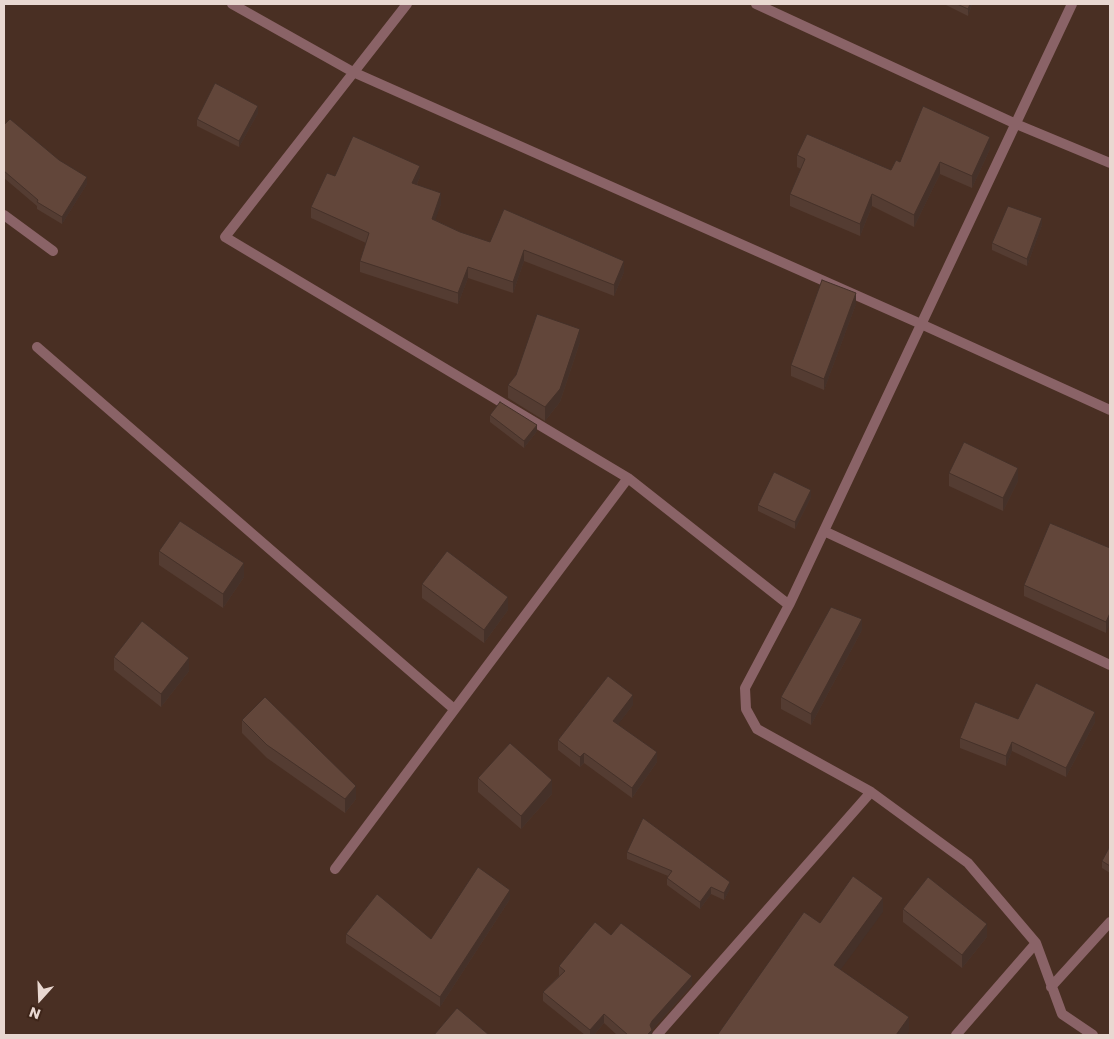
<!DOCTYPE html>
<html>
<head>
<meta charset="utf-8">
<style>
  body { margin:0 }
  #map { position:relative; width:1114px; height:1039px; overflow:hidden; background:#492f23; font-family:Poppins,sans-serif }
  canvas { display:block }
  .frame { position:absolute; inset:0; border:5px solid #e9d8d1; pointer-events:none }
  .north { position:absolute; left:15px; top:974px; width:50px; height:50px; -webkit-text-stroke:4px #3e2519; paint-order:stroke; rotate:200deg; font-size:14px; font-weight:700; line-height:20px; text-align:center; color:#e9d8d1 }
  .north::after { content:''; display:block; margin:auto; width:18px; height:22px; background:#e9d8d1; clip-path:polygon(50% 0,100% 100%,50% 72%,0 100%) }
</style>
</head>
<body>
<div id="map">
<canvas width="1114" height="1039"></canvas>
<div class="frame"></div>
<div class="north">N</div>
</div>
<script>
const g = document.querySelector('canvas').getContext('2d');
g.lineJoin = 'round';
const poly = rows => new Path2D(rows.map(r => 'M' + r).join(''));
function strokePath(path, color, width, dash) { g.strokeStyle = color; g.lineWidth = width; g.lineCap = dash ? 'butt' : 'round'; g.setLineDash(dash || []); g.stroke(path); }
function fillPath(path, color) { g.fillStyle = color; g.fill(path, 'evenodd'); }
strokePath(poly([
  [232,4,353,72,921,324,1110,410],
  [407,4,225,237,628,478,789,605],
  [756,4,1016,124,1110,163],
  [1072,4,789,605,745,688,746,709,757,729,871,792,968,863,1036,943,1062,1014,1093,1035],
  [4,215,53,251],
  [37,347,454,709],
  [824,531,1110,665],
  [335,869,628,478],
  [1051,987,1110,922],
  [657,1035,871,792],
  [956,1035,1036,943]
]), '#8a6367', 10);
fillPath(poly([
  [944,4,972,4,968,16],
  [258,113,239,147,197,126,197,119],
  [4,125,59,160,87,184,62,224,37,209,37,206,4,178],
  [990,149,972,188,940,174,914,227,872,206,860,236,790,206,790,194,801,169,797,167,797,155,891,170,900,162],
  [335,176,420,177,417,184,441,204,435,220,460,232,490,242,624,272,614,296,524,261,513,293,468,278,458,304,360,272,360,261,366,243,311,218,311,207],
  [1042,225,1027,266,992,250,992,243],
  [856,304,824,390,791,376,791,365],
  [580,342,560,402,545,421,508,398,508,385],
  [490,415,537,431,524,448,490,422],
  [949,473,1018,481,1003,511,949,486],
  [811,497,795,529,758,511,758,505],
  [1110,548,1106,633,1024,596,1024,585],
  [159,551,244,577,223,608,159,565],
  [422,584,508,610,484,643,422,598],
  [862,630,811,725,781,709,781,697],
  [114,657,189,671,161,707,114,670],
  [633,705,618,724,657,762,632,798,584,763,580,767,558,750,558,740],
  [1018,719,1095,722,1066,777,1012,751,1006,766,960,748,960,738],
  [242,720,356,799,345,813,267,758,242,733],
  [478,778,552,794,521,829,478,792],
  [1110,846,1110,873,1102,868,1102,861],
  [627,852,730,889,724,900,711,894,700,909,667,885,667,878,668,876,627,859],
  [510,899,440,1007,346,943,346,934,431,939],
  [903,909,987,937,962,968,903,922],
  [611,935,692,985,652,1030,652,1035,617,1035,604,1023,594,1035,585,1035,543,1001,543,992,559,976,559,966]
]), '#543c32');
fillPath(poly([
  [970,4,972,4,968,16,968,9],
  [258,106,258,113,239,147,239,141],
  [990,137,990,149,972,188,972,176],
  [940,162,940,174,914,227,914,215],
  [420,166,420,177,412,194,412,183],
  [87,177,87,184,62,224,62,217],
  [441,193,441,204,432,230,432,219],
  [872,194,872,206,860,236,860,224],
  [1042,218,1042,225,1027,266,1027,259],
  [524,250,524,261,513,293,513,282],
  [624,261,624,272,614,296,614,285],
  [468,267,468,278,458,304,458,293],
  [856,293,856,304,824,390,824,379],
  [580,329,580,342,560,402,545,421,545,407],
  [537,425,537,431,524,448,524,441],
  [1018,468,1018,481,1003,511,1003,498],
  [811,490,811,497,795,529,795,522],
  [244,563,244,577,223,608,223,594],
  [508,597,508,610,484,643,484,630],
  [1110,613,1110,624,1106,633,1106,622],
  [862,619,862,630,811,725,811,714],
  [189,658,189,671,161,707,161,694],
  [633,695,633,705,613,731,613,721],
  [1095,712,1095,722,1066,777,1066,768],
  [1012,742,1012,751,1006,766,1006,756],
  [657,752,657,762,632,798,632,788],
  [584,753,584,763,580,767,580,757],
  [552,780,552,794,521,829,521,816],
  [356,786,356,799,345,813,345,799],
  [730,882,730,889,724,900,724,893],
  [711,887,711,894,700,909,700,902],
  [510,890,510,899,440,1007,440,997],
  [883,898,883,912,834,979,834,965],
  [987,924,987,937,962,968,962,955],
  [692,976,692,985,652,1030,652,1035,647,1035,652,1021],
  [604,1014,604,1023,594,1035,590,1035,590,1030],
  [909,1017,909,1032,907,1035,896,1035]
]), '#453129');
const building = poly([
  [957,4,970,4,968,9,957,4],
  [215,83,258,106,239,141,197,119,215,83],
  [923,106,990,137,972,176,940,162,914,215,872,194,860,224,790,194,805,159,797,155,807,134,891,170,896,160,900,162,923,106],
  [10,119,59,160,87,177,62,217,37,202,38,200,4,171,4,125,10,119],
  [353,136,420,166,412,183,441,193,432,219,460,232,490,242,504,209,624,261,614,285,524,250,513,282,468,267,458,293,360,261,369,233,311,207,327,173,335,176,353,136],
  [1008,206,1042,218,1027,259,992,243,1008,206],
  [822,280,856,293,824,379,791,365,822,280],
  [537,314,580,329,560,389,545,407,508,385,516,375,537,314],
  [500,402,537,425,524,441,490,415,500,402],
  [964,442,1018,468,1003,498,949,473,964,442],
  [774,472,811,490,795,522,758,505,774,472],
  [180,521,244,563,223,594,159,551,180,521],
  [1050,523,1110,548,1110,613,1106,622,1024,585,1050,523],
  [447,551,508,597,484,630,422,584,447,551],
  [831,607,862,619,811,714,781,697,831,607],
  [142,621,189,658,161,694,114,657,142,621],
  [608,676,633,695,613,721,657,752,632,788,584,753,580,757,558,740,608,676],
  [1036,683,1095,712,1066,768,1012,742,1006,756,960,738,975,702,1018,719,1036,683],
  [265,697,356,786,345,799,267,745,242,720,265,697],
  [510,743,552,780,521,816,478,778,510,743],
  [643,818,730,882,724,893,711,887,700,902,667,878,672,871,627,852,643,818],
  [1110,846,1110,866,1102,861,1110,846],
  [478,867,510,890,440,997,346,934,377,894,431,939,478,867],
  [853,876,883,898,834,965,909,1017,896,1035,721,1035,718,1034,804,912,820,923,853,876],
  [928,877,987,924,962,955,903,909,928,877],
  [595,922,611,935,621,923,692,976,652,1021,650,1025,652,1030,647,1035,628,1035,604,1014,590,1030,543,992,565,971,559,966,595,922],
  [457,1008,489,1035,434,1035,457,1008]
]);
fillPath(building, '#62463a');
strokePath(building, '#453129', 1);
</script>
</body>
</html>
